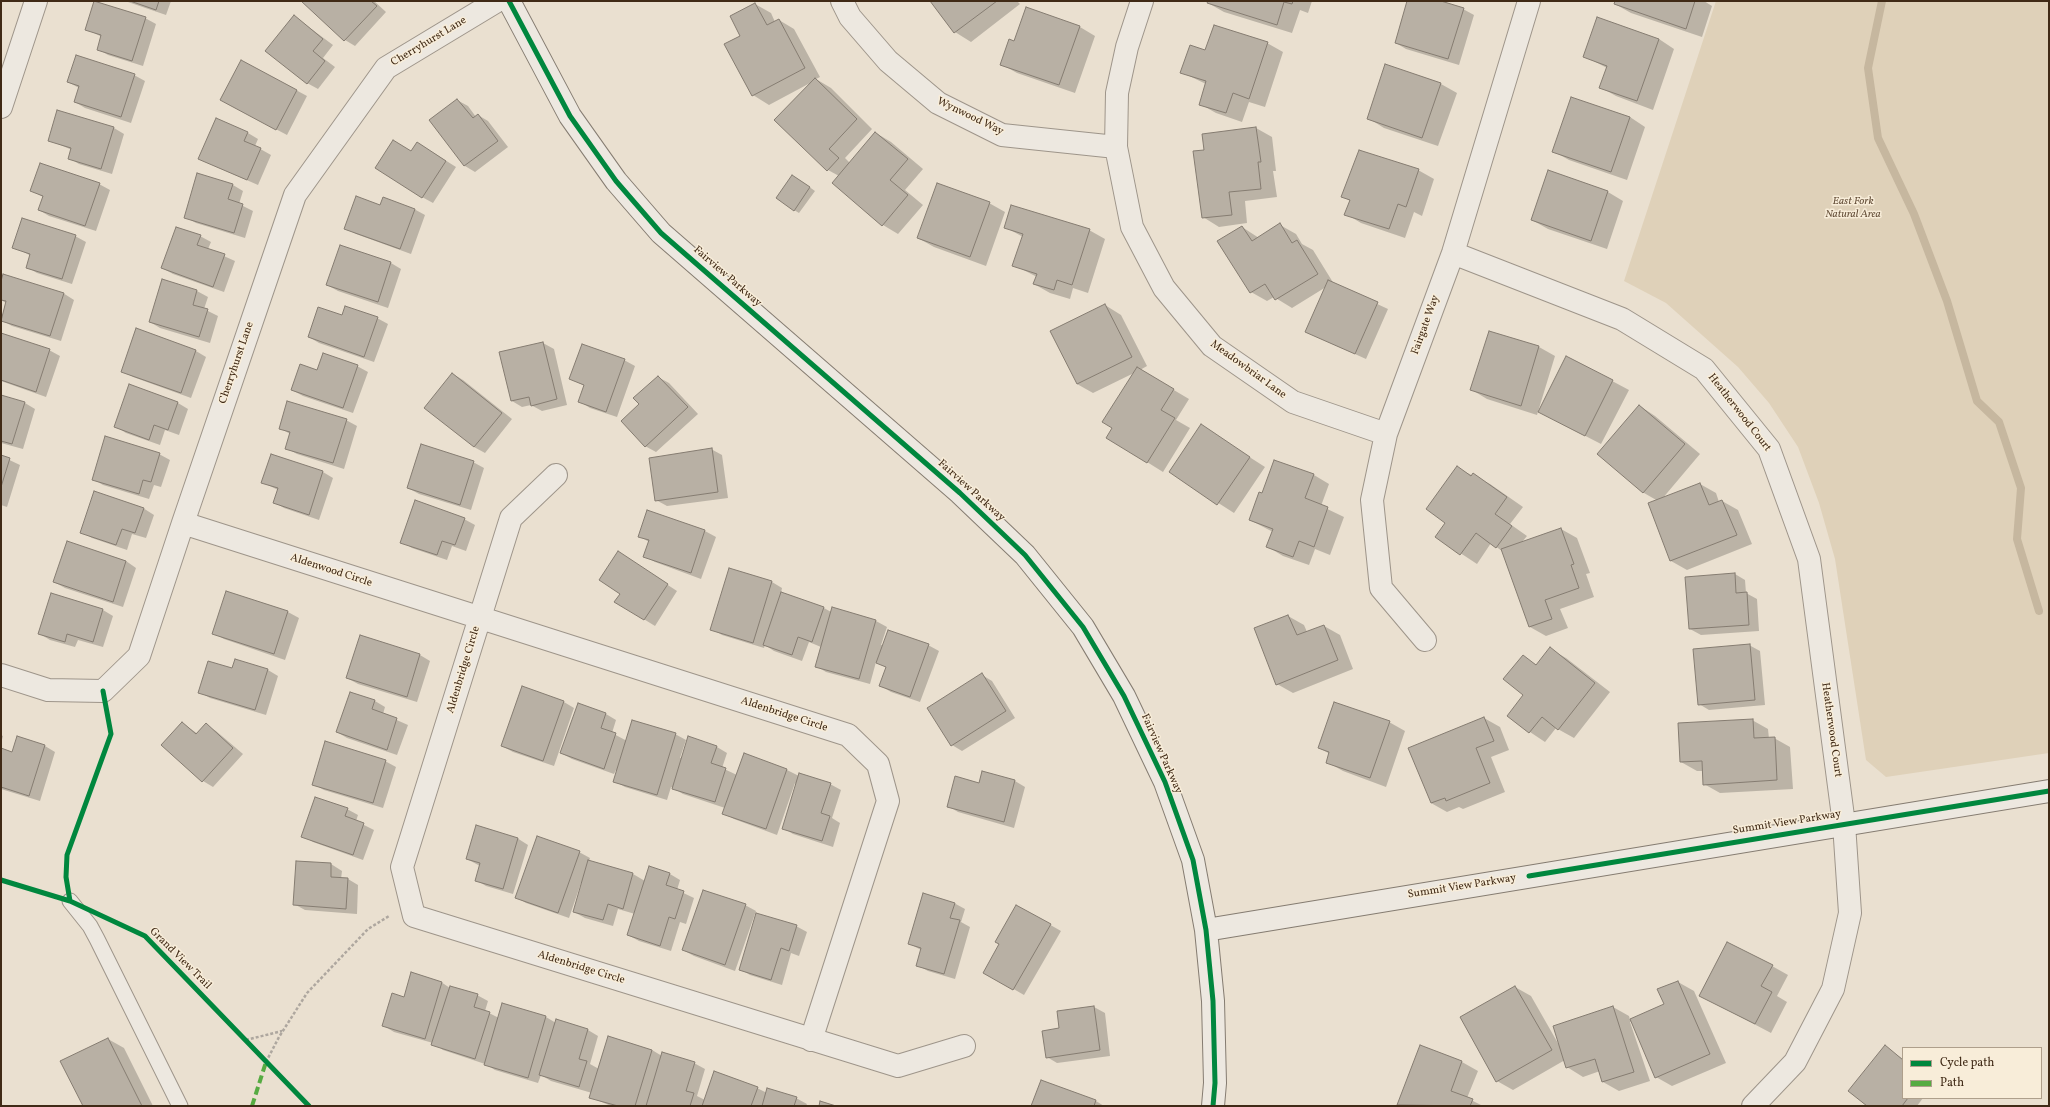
<!DOCTYPE html>
<html>
<head>
<meta charset="utf-8">
<style>
  body { margin:0 }
  #map { position:relative; width:2050px; height:1107px; overflow:hidden; background:#eae0d0; font-family:Vollkorn,serif }
  canvas { display:block }
  .frame { position:absolute; inset:0; border:2px solid #402a16; pointer-events:none }
  .legend { position:absolute; left:1902px; top:1047px; width:140px; height:52px; box-sizing:border-box; background:#f8edd9; border:1px solid #ae9f8b; margin:0; padding:5px 7px; list-style:none; font-size:12px; color:#402a16 }
  .legend li { display:flex; align-items:center; gap:8px; height:20px }
  .legend b { width:20px; border:1px solid #ae9f8b }
</style>
</head>
<body>
<div id="map">
<canvas width="2050" height="1107"></canvas>
<div class="frame"></div>
<ul class="legend">
<li><b style="height:5px;background:#00873e"></b>Cycle path</li>
<li><b style="height:5px;background:#56ab42"></b>Path</li>
</ul>
</div>
<script>
const g = document.querySelector('canvas').getContext('2d');
g.lineJoin = 'round';
function fillPath(path, color) { g.fillStyle = color; g.fill(path, 'evenodd'); }
const poly = rows => new Path2D(rows.map(r => 'M' + r).join(''));
function strokePath(path, color, width, dash) { g.strokeStyle = color; g.lineWidth = width; g.lineCap = dash ? 'butt' : 'round'; g.setLineDash(dash || []); g.stroke(path); }
function drawText(font, color, halo, rows, align = 'center') {
  g.font = font + ' Vollkorn,serif'; g.lineWidth = 3; g.setLineDash([]); g.textBaseline = 'middle'; g.strokeStyle = halo; g.fillStyle = color; for (const [text, x, y, turn = 0] of rows) {
    g.save(); g.translate(x, y); g.rotate((+turn || 0) * Math.PI / 180); g.textAlign = isNaN(turn) ? turn : align; if (halo) g.strokeText(text, 0, 0); g.fillText(text, 0, 0); g.restore();
  }
}
fillPath(poly([
  [1716,1,2049,1,2049,753,1886,777,1866,760,1835,559,1819,503,1798,447,1769,403,1738,367,1666,303,1624,281]
]), '#dfd1b9');
fillPath(poly([
  [125,1,171,1,166,15],
  [303,1,374,1,386,12,355,46,345,40],
  [931,1,1017,1,1020,4,971,42,955,32],
  [1209,1,1312,1,1308,13,1300,10,1292,33,1224,12,1208,3],
  [1409,1,1438,1,1463,9,1474,15,1459,65,1406,49,1396,43],
  [1616,1,1704,1,1712,6,1702,37,1631,13,1615,4],
  [755,4,771,13,775,22,779,20,794,29,820,77,816,79,831,88,872,129,845,158,850,163,876,133,891,142,923,169,905,190,923,205,898,234,883,225,839,176,828,170,812,82,769,105,753,95,742,36],
  [294,16,333,45,323,58,335,67,318,89,307,83],
  [145,18,156,24,143,66,108,55,98,49,102,37,86,29],
  [1080,27,1095,36,1075,93,1017,73,1001,64,1015,42],
  [1659,39,1674,49,1653,110,1616,96,1600,87,1607,68,1584,56],
  [1267,43,1283,52,1265,107,1249,102,1242,122,1216,113,1200,104,1206,84,1181,72,1206,52],
  [242,61,307,96,287,135,232,106],
  [134,75,145,81,131,123,85,108,75,102,79,88,68,82],
  [1441,84,1457,93,1438,146,1384,128,1368,118],
  [457,100,468,106,476,117,478,115,488,121,508,147,475,172,465,166,430,120],
  [58,111,114,128,124,134,112,174,79,164,69,158,72,150,49,140],
  [1630,117,1645,127,1627,180,1569,160,1553,151],
  [1256,128,1272,137,1276,171,1273,171,1277,197,1245,201,1247,223,1219,227,1203,217,1206,151,1204,134],
  [248,133,258,139,255,146,271,155,258,185,210,164],
  [418,143,456,167,433,203,422,197],
  [1418,170,1434,179,1422,216,1414,212,1405,238,1361,223,1346,214,1350,201,1342,196],
  [798,179,815,191,799,213,794,210],
  [99,184,110,190,96,231,49,216,39,210,43,197,32,191],
  [233,185,243,191,239,204,253,211,245,238,196,223,185,217],
  [1608,192,1623,201,1607,249,1548,229,1532,220],
  [989,203,1005,212,986,266,934,247,918,238],
  [381,206,414,209,425,215,411,254,356,234,345,228],
  [1280,225,1296,234,1302,244,1313,250,1334,284,1388,309,1366,359,1306,332,1326,287,1292,308,1274,297,1267,301,1251,292,1242,227,1259,238],
  [1005,227,1089,230,1105,239,1088,293,1073,288,1070,299,1050,293,1034,284,1037,277,1014,265,1023,237],
  [75,236,86,242,72,284,37,273,27,267,31,256,14,247],
  [200,236,211,242,208,249,235,261,224,292,173,274,162,268],
  [341,246,391,263,401,269,388,308,338,291,327,285],
  [162,281,197,291,208,297,204,309,218,316,210,343,160,328,150,322],
  [1,285,63,293,74,300,61,341,12,326,1,320,6,303,1,300],
  [1105,305,1121,315,1147,366,1140,370,1189,399,1176,420,1190,428,1163,472,1147,462,1114,428,1134,373,1093,393,1077,384],
  [342,316,377,318,388,324,374,362,319,343,309,337],
  [1490,332,1539,347,1555,356,1537,415,1487,399,1472,390],
  [1,334,49,350,60,356,46,397,1,381],
  [543,343,554,349,567,405,542,411,531,405,522,407,512,401,500,352],
  [196,351,206,357,191,398,133,377,122,371],
  [1567,357,1629,390,1601,444,1539,412],
  [624,360,635,366,617,417,590,408,579,401,585,386,570,379],
  [357,366,368,372,353,413,303,396,292,390,318,371],
  [453,374,463,380,512,419,485,453,474,447],
  [658,377,669,383,698,414,656,452,645,446,641,404],
  [130,385,178,403,188,409,179,435,165,430,160,445,126,433,115,426],
  [1,396,25,403,35,409,23,449,1,443],
  [1640,406,1655,416,1700,454,1662,499,1700,484,1716,493,1719,502,1722,501,1738,510,1752,544,1687,570,1671,561,1658,501,1644,493,1599,454],
  [346,420,357,426,344,469,297,454,286,448,290,434,280,428],
  [1201,426,1265,467,1234,513,1170,472],
  [711,449,722,455,728,498,667,506,656,500],
  [159,454,170,460,161,487,154,485,149,499,103,485,93,479],
  [271,455,323,472,333,478,319,520,284,508,274,502,278,490,262,482],
  [1,456,20,465,7,507,1,505],
  [473,462,484,468,471,510,419,494,408,488],
  [1457,468,1490,484,1523,507,1510,524,1527,536,1522,542,1561,529,1577,538,1590,573,1586,574,1594,597,1560,609,1568,628,1546,636,1530,627,1502,551,1491,543,1477,564,1436,537,1447,522],
  [1314,475,1329,484,1321,506,1344,517,1330,555,1315,549,1309,565,1283,556,1268,547,1273,532,1250,520,1262,495],
  [143,508,154,515,146,538,132,534,127,550,92,538,81,532],
  [648,512,705,531,716,537,701,579,655,562,644,556,649,542,639,536],
  [464,519,475,525,466,551,452,546,447,560,412,548,402,542],
  [67,542,126,561,136,568,123,607,65,588,54,582],
  [628,559,677,591,655,626,616,602,621,593],
  [730,570,772,582,782,588,781,593,824,608,831,612,832,608,876,621,887,627,881,645,928,645,939,651,920,702,891,692,881,686,887,668,876,662,870,684,826,672,816,666,821,647,809,642,802,661,774,651,765,645,764,648,722,635,712,629],
  [1735,574,1745,580,1746,593,1757,599,1759,631,1701,635,1690,629],
  [227,592,288,612,299,618,285,660,224,639,213,633],
  [103,610,113,616,103,647,78,640,75,647,50,640,40,634],
  [1288,616,1304,625,1307,632,1324,626,1340,635,1353,669,1293,693,1277,684],
  [1749,645,1760,651,1765,705,1709,710,1699,704],
  [1550,649,1566,658,1610,692,1574,738,1556,728,1545,742,1530,732,1509,716,1525,695,1523,657,1537,665],
  [420,655,430,661,417,702,358,684,347,678],
  [233,669,268,670,278,676,266,715,210,698,199,692],
  [982,675,992,681,1015,718,962,751,952,745],
  [522,687,564,702,574,708,554,766,513,752,502,746],
  [350,693,375,701,385,707,383,714,408,725,397,755,347,738,337,732],
  [606,714,616,720,612,733,627,741,675,734,686,740,680,758,717,747,727,753,722,768,737,775,744,754,787,770,799,776,830,784,841,790,832,818,840,823,833,847,793,834,783,828,796,784,795,783,777,835,734,819,723,813,725,808,683,794,671,787,667,800,625,787,614,781,618,770,616,770,614,774,572,759,561,753],
  [1484,718,1500,727,1509,750,1491,757,1505,792,1463,809,1459,807,1447,812,1431,803],
  [1752,720,1768,729,1769,739,1774,738,1790,747,1793,789,1720,793,1704,784,1704,771,1697,771,1681,762],
  [1389,722,1405,731,1386,787,1343,771,1327,762,1330,754,1319,748],
  [182,723,198,734,206,725,216,731,243,754,213,787,203,781],
  [1,735,3,736,1,743],
  [18,738,45,746,55,752,40,801,1,789,1,749,13,753],
  [385,761,396,767,383,808,324,790,313,784],
  [1015,781,1025,787,1014,828,958,812,948,806,979,784],
  [347,809,358,815,356,821,374,830,363,860,313,842,303,836],
  [517,838,528,845,513,894,486,886,476,880,480,866,467,859],
  [579,852,590,858,589,861,633,874,645,881,649,868,670,874,680,880,677,890,694,898,686,924,680,922,671,951,639,941,628,935,635,914,618,909,613,926,585,918,574,912,583,883,581,883,569,918,526,903,516,897],
  [297,862,331,864,342,871,341,879,348,879,358,885,357,914,305,910,294,904],
  [954,903,965,909,961,922,970,927,955,979,928,971,917,965,921,950,910,944],
  [745,905,756,911,735,971,694,956,683,950],
  [1017,906,1061,931,1024,995,984,972,1001,944],
  [796,926,807,932,799,956,791,953,782,985,750,975,740,969],
  [1772,966,1788,975,1777,996,1787,1002,1771,1033,1716,1004],
  [441,982,450,988,477,995,488,1001,485,1011,499,1018,546,1017,556,1023,588,1030,598,1036,590,1064,599,1069,608,1037,652,1050,662,1056,694,1063,705,1069,697,1096,705,1100,757,1088,767,1093,796,1098,807,1104,806,1106,611,1106,590,1097,592,1093,551,1081,541,1075,538,1083,495,1070,485,1064,443,1050,433,1043,394,1032,384,1026,404,998],
  [1678,982,1694,991,1726,1063,1672,1086,1656,1077,1632,1021,1630,1022,1650,1081,1619,1091,1603,1082,1600,1071,1583,1077,1567,1067,1565,1060,1513,1090,1497,1081,1515,987,1531,996,1559,1045,1613,1007,1629,1016,1630,1020,1665,1005],
  [1094,1007,1105,1013,1110,1056,1057,1063,1047,1057,1060,1029],
  [108,1039,124,1048,153,1106,84,1106],
  [1421,1047,1462,1062,1478,1071,1467,1098,1483,1106,1401,1106,1399,1104],
  [1885,1047,1903,1059,1903,1098,1923,1098,1917,1106,1869,1106],
  [1096,1101,1104,1106,1032,1106]
]), '#0003');
strokePath(poly([
  [1882,1,1868,68,1878,138,1914,214,1947,301,1977,401,1999,422,2021,488,2017,539,2039,611]
]), '#c6b79f', 8);
const building = poly([
  [94,1,146,17,132,61,97,50,101,35,85,30,94,1],
  [130,1,159,1,156,10,130,1],
  [301,1,371,1,377,6,344,41,301,1],
  [930,1,997,1,954,33,930,1],
  [1208,1,1293,1,1292,4,1284,2,1277,25,1207,3,1208,1],
  [1407,1,1441,1,1464,8,1448,59,1395,43,1407,1],
  [1615,1,1695,1,1686,29,1614,4,1615,1],
  [755,3,767,25,779,19,805,68,752,96,724,44,740,36,730,16,755,3],
  [1026,7,1080,26,1059,85,1000,65,1009,39,1014,41,1026,7],
  [294,15,323,39,313,51,325,61,307,84,265,51,294,15],
  [1597,17,1659,39,1637,101,1599,88,1607,66,1583,57,1597,17],
  [1214,25,1268,42,1249,99,1233,93,1226,113,1199,105,1206,81,1180,73,1190,45,1205,50,1214,25],
  [76,55,135,74,121,117,74,102,79,86,67,82,76,55],
  [241,60,297,90,276,130,220,100,241,60],
  [1385,64,1441,83,1422,138,1367,119,1385,64],
  [815,78,857,119,829,149,839,158,827,171,774,120,815,78],
  [1571,97,1630,117,1611,172,1552,152,1571,97],
  [457,99,473,118,478,114,498,141,464,166,429,120,457,99],
  [57,110,114,127,101,169,68,159,71,148,48,141,57,110],
  [216,118,248,132,244,141,261,148,247,180,198,159,216,118],
  [1256,127,1261,162,1258,162,1261,189,1229,192,1232,215,1202,218,1193,151,1204,150,1202,134,1256,127],
  [875,132,908,159,890,180,908,195,882,226,832,183,875,132],
  [393,140,411,151,417,142,446,161,422,198,375,168,393,140],
  [1359,150,1419,169,1406,207,1398,204,1389,229,1344,215,1350,200,1341,197,1359,150],
  [40,163,100,183,85,226,38,210,43,196,30,191,40,163],
  [1548,170,1608,191,1591,241,1531,220,1548,170],
  [197,173,233,184,228,199,243,204,234,233,184,218,197,173],
  [792,175,810,187,794,211,776,198,792,175],
  [937,183,990,202,970,257,917,238,937,183],
  [356,196,380,205,383,197,415,209,400,249,344,229,356,196],
  [1011,205,1090,229,1072,285,1057,280,1054,290,1033,284,1037,274,1012,266,1023,234,1004,228,1011,205],
  [22,218,76,235,62,279,26,268,30,254,12,248,22,218],
  [1280,223,1292,243,1297,240,1318,274,1275,300,1265,284,1250,293,1217,241,1242,226,1252,241,1280,223],
  [176,227,201,235,197,245,225,254,213,287,161,268,176,227],
  [340,245,391,262,378,302,326,285,340,245],
  [3,274,64,293,50,336,1,321,6,301,1,300,1,281,3,274],
  [162,279,197,290,193,305,208,309,199,337,149,322,162,279],
  [1328,280,1378,302,1355,354,1305,332,1328,280],
  [1105,304,1132,357,1077,384,1050,331,1105,304],
  [345,306,378,317,364,357,308,337,318,307,342,315,345,306],
  [136,328,196,350,181,393,121,372,136,328],
  [1489,331,1539,346,1521,406,1470,390,1489,331],
  [1,333,50,349,36,392,1,380,1,333],
  [543,342,557,399,531,406,529,397,511,401,499,352,543,342],
  [582,344,625,359,606,412,578,402,584,385,569,379,582,344],
  [323,353,358,365,343,408,291,390,300,364,317,370,323,353],
  [1566,356,1613,380,1585,436,1538,412,1566,356],
  [1137,367,1174,389,1161,410,1175,418,1147,463,1106,438,1112,428,1102,422,1137,367],
  [452,373,502,413,474,447,424,408,452,373],
  [658,376,688,407,645,447,621,421,639,404,633,398,658,376],
  [129,384,178,402,168,430,154,425,149,440,114,427,129,384],
  [1,395,25,402,12,444,1,441,1,395],
  [287,401,347,419,333,463,285,449,290,432,279,429,287,401],
  [1639,405,1685,444,1643,493,1597,454,1639,405],
  [1201,424,1250,457,1217,505,1169,472,1201,424],
  [105,436,160,453,151,482,143,480,139,494,92,480,105,436],
  [421,444,474,461,460,505,407,488,421,444],
  [712,448,718,492,655,501,649,458,712,448],
  [271,454,323,471,309,515,273,503,278,488,261,483,271,454],
  [1,455,10,458,1,487,1,455],
  [1274,460,1314,474,1305,498,1328,507,1314,547,1299,541,1293,557,1266,547,1273,529,1249,520,1259,492,1262,493,1274,460],
  [1457,466,1471,476,1473,473,1507,497,1495,514,1512,526,1496,548,1476,533,1460,555,1435,537,1445,523,1426,509,1457,466],
  [1700,483,1709,505,1722,500,1737,535,1670,561,1648,503,1700,483],
  [94,491,144,508,135,533,122,529,116,545,80,533,94,491],
  [415,500,465,518,455,545,442,541,437,555,400,543,415,500],
  [647,510,705,530,691,573,643,557,649,540,638,537,647,510],
  [1561,528,1574,564,1571,565,1579,588,1545,600,1552,619,1529,627,1501,549,1561,528],
  [67,541,126,561,113,602,53,582,67,541],
  [618,551,668,584,644,620,614,602,620,594,599,580,618,551],
  [729,568,772,581,753,643,710,630,729,568],
  [1735,573,1736,593,1747,592,1749,625,1689,629,1685,577,1735,573],
  [226,591,288,611,274,654,212,634,226,591],
  [781,592,824,607,812,642,798,637,792,655,763,645,781,592],
  [51,593,103,609,93,642,67,634,65,642,38,634,51,593],
  [832,607,876,620,859,679,815,667,832,607],
  [1288,615,1297,635,1324,625,1338,660,1276,685,1254,628,1288,615],
  [888,630,929,644,910,697,879,686,886,667,876,663,888,630],
  [360,635,420,654,407,697,346,678,360,635],
  [1750,644,1755,700,1698,705,1693,649,1750,644],
  [1550,647,1595,683,1558,730,1542,717,1529,733,1507,716,1523,695,1503,679,1523,655,1536,665,1550,647],
  [235,659,268,669,255,710,198,693,208,661,232,668,235,659],
  [982,673,1006,711,951,746,927,708,982,673],
  [522,686,564,701,543,761,501,746,522,686],
  [350,692,375,700,372,709,397,718,387,750,336,732,350,692],
  [1334,702,1390,721,1370,778,1326,763,1329,752,1318,748,1334,702],
  [578,703,606,713,601,728,616,733,604,769,560,753,578,703],
  [1484,717,1494,741,1476,748,1490,783,1446,801,1445,798,1431,803,1408,748,1484,717],
  [1753,719,1754,738,1775,737,1777,780,1703,785,1702,761,1680,762,1678,723,1753,719],
  [632,720,676,733,657,795,613,782,632,720],
  [182,722,196,734,206,723,233,748,202,782,161,745,182,722],
  [17,736,45,745,29,796,1,787,1,748,12,752,17,736],
  [688,736,717,746,711,763,726,768,715,802,672,789,688,736],
  [325,741,386,760,373,803,312,785,325,741],
  [744,753,787,769,766,829,722,814,744,753],
  [982,771,1015,780,1004,822,947,807,955,776,979,783,982,771],
  [799,773,831,783,821,813,830,816,822,841,782,829,799,773],
  [315,797,348,808,345,816,364,823,353,855,301,837,315,797],
  [476,825,518,838,503,889,475,881,480,863,466,859,476,825],
  [537,836,580,851,558,913,515,898,537,836],
  [588,860,633,873,623,909,608,904,603,920,573,912,588,860],
  [296,861,331,863,331,877,348,878,346,909,293,905,296,861],
  [649,866,670,873,666,885,684,891,675,919,669,917,660,946,627,935,649,866],
  [703,890,746,904,725,965,682,950,703,890],
  [923,893,955,903,950,918,960,920,944,974,916,966,921,948,908,944,923,893],
  [1016,905,1051,924,1013,990,983,973,999,944,995,942,1016,905],
  [756,913,797,925,789,951,781,948,771,980,739,970,756,913],
  [1727,942,1773,965,1761,986,1772,992,1755,1024,1699,996,1727,942],
  [411,972,442,982,425,1039,382,1026,392,993,404,997,411,972],
  [1678,981,1710,1054,1655,1078,1630,1019,1664,1004,1657,989,1678,981],
  [450,986,478,994,474,1007,490,1012,475,1059,431,1045,450,986],
  [1515,986,1552,1050,1496,1082,1460,1017,1515,986],
  [502,1003,546,1016,528,1078,484,1065,502,1003],
  [1094,1006,1100,1050,1046,1058,1042,1031,1059,1028,1057,1011,1094,1006],
  [1613,1006,1634,1072,1602,1082,1595,1059,1566,1068,1553,1026,1613,1006],
  [556,1019,588,1029,579,1059,587,1061,579,1087,539,1075,556,1019],
  [608,1036,652,1050,635,1106,618,1106,589,1098,608,1036],
  [108,1038,142,1106,83,1106,60,1061,108,1038],
  [1420,1045,1462,1061,1451,1091,1473,1099,1470,1106,1397,1105,1420,1045],
  [1885,1045,1903,1060,1903,1098,1908,1098,1902,1106,1867,1106,1848,1091,1885,1045],
  [662,1052,695,1062,686,1091,694,1093,690,1106,646,1106,662,1052],
  [714,1071,758,1087,751,1106,702,1106,714,1071],
  [1041,1080,1096,1100,1094,1106,1031,1106,1041,1080],
  [767,1088,797,1097,794,1106,762,1106,767,1088],
  [820,1101,836,1106,819,1106,820,1101]
]);
fillPath(building, '#b8b0a4');
strokePath(building, '#857c71', 1);
const lane = poly([
  [70,901,90,926,97,939,180,1106]
]);
const street = poly([
  [842,1,850,17,888,61,938,103,1002,135,1116,147],
  [1142,1,1127,47,1117,93,1116,147,1132,227,1164,288,1212,346,1293,402,1386,434],
  [1,107,36,1],
  [1453,253,1622,319,1704,369,1769,449,1809,559,1844,824,1850,913,1833,989,1795,1062,1753,1106],
  [556,475,511,518,402,867,414,916,898,1066,964,1046],
  [183,523,848,735,878,764,888,801,811,1040],
  [1425,640,1381,588,1372,500,1386,434,1453,253,1529,1],
  [1,675,48,690,103,691,139,656,183,523,295,195,386,68,497,1]
]);
const secondary = poly([
  [509,1,570,116,616,181,661,233,960,493,1025,555,1083,627,1124,696,1165,782,1193,860,1206,930,1213,1001,1215,1083,1213,1106],
  [1206,930,2049,791]
]);
strokePath(lane, '#9e958a', 17);
strokePath(street, '#9e958a', 24);
strokePath(secondary, '#857c71', 24);
strokePath(poly([
  [246,1040,282,1031],
  [266,1062,279,1037,307,993,368,929,389,916]
]), '#aea79f', 2.5, [3, 2]);
strokePath(lane, '#ede8e0', 15);
strokePath(street, '#ede8e0', 22);
strokePath(secondary, '#ede8e0', 22);
strokePath(poly([
  [252,1106,266,1062]
]), '#56ab42', 4, [8, 4]);
strokePath(poly([
  [509,1,570,116,616,181,661,233,960,493,1025,555,1083,627,1124,696,1165,782,1193,860,1206,930,1213,1001,1215,1083,1213,1106],
  [1529,876,2049,791],
  [1,880,70,901,145,936,309,1106],
  [70,901,66,877,67,855,111,734,103,691]
]), '#00873e', 5);
drawText('11px', '#402a16', '#f8edd9', [
  ["Cherryhurst Lane",429,42,-31],
  ["Wynwood Way",970,117,26],
  ["Fairview Parkway",727,277,41],
  ["Fairgate Way",1426,325,-70],
  ["Cherryhurst Lane",237,363,-71],
  ["Meadowbriar Lane",1248,370,36],
  ["Heatherwood Court",1739,413,52],
  ["Fairview Parkway",971,491,42],
  ["Aldenwood Circle",331,571,18],
  ["Aldenbridge Circle",464,670,-73],
  ["Aldenbridge Circle",784,715,18],
  ["Heatherwood Court",1831,730,82],
  ["Fairview Parkway",1161,754,66],
  ["Summit View Parkway",1787,823,-9],
  ["Summit View Parkway",1462,887,-9],
  ["Grand View Trail",180,959,45],
  ["Aldenbridge Circle",581,968,17]
]);
drawText('italic 11px', '#66503a', '#f8edd9', [
  ["East Fork",1853,202],
  ["Natural Area",1853,215]
]);
</script>
</body>
</html>
